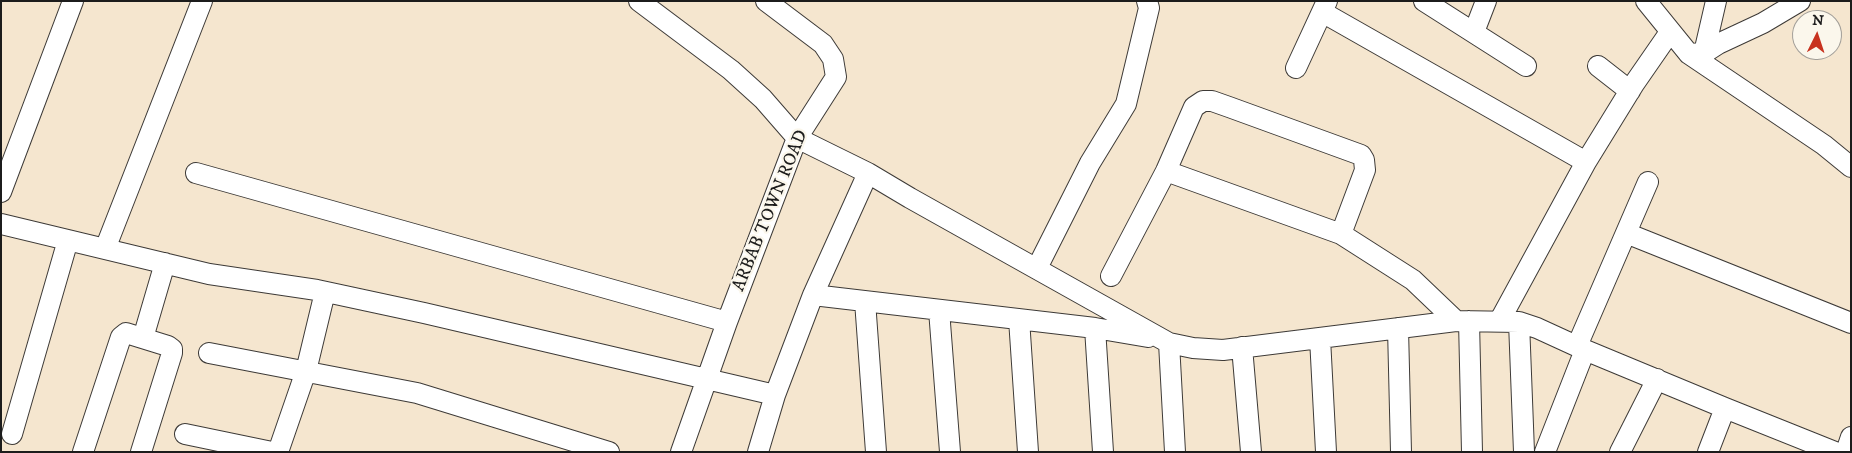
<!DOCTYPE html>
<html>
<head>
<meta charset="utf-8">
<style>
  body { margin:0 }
  #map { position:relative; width:1852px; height:453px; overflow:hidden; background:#f5e6cf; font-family:"IM FELL DW Pica",serif }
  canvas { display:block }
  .frame { position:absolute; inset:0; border:2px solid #1c1c1c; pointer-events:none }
  .north { position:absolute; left:1792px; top:10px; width:50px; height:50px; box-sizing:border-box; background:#fbf7ec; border:1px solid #a29f99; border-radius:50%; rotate:4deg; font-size:14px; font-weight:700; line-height:20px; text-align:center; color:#1c1c1c }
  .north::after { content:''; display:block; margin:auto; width:18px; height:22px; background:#c8321e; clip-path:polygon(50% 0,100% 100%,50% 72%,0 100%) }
</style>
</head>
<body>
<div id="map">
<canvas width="1852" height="453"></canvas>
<div class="frame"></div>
<div class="north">N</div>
</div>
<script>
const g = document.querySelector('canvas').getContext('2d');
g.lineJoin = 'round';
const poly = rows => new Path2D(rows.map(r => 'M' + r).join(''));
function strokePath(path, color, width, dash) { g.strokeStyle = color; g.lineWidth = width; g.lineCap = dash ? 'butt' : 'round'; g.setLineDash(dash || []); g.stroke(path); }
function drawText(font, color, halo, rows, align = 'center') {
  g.font = font + ' "IM FELL DW Pica",serif'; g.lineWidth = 4.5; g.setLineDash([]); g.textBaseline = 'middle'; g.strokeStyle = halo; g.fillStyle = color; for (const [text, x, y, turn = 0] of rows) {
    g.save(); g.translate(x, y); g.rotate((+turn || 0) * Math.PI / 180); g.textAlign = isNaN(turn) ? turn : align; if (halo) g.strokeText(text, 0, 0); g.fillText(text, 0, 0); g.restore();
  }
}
const minor = poly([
  [639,1,731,70,763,99,797,138,868,173,910,198,1169,343,1193,348,1223,350,1456,321,1519,322,1537,328,1585,350,1725,408,1835,452],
  [1424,1,1526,66],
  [1646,1,1689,54,1824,145,1851,167],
  [1322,12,1586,162],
  [1474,32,1486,1],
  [1704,53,1716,1],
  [1689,54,1704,53,1718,44,1763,23,1800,1],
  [1598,66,1630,91],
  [1296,68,1327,1],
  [1166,171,1341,234,1413,280,1456,321],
  [196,173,727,322],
  [1,192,73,1],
  [1,224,209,274,317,290,424,313,775,395],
  [1626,233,1851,323],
  [105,249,202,1],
  [1037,268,1090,163,1126,104,1149,8,1147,1],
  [1111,276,1166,171,1194,107,1203,101,1212,101,1229,107,1361,155,1364,160,1365,170,1341,234],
  [813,295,1095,328,1148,337],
  [865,301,876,452],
  [939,310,950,452],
  [1019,319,1028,452],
  [1500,320,1586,162,1634,84,1670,32],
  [1469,321,1472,452],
  [1519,322,1524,452],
  [1095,328,1103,452],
  [1398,328,1401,452],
  [143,338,165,263],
  [1320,338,1326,452],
  [1169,343,1175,452],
  [1577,346,1648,182],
  [1242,347,1251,452],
  [209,353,417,393,609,452],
  [12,434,68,240],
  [185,434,272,452],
  [83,452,121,337,126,333,168,346,172,349,172,353,141,452],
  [278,452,306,371,325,292],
  [681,452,727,322,797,138,836,77,833,59,823,44,766,1],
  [758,452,775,395,813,295,868,173],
  [1545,452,1585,350],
  [1620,452,1657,379],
  [1708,452,1725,408],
  [1846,452,1851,437]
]);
strokePath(minor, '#3d3a37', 22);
strokePath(minor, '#fff', 20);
drawText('18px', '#1c1c1c', '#fbf7ec', [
  ["ARBAB TOWN ROAD",771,211,-68]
]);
</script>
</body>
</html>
